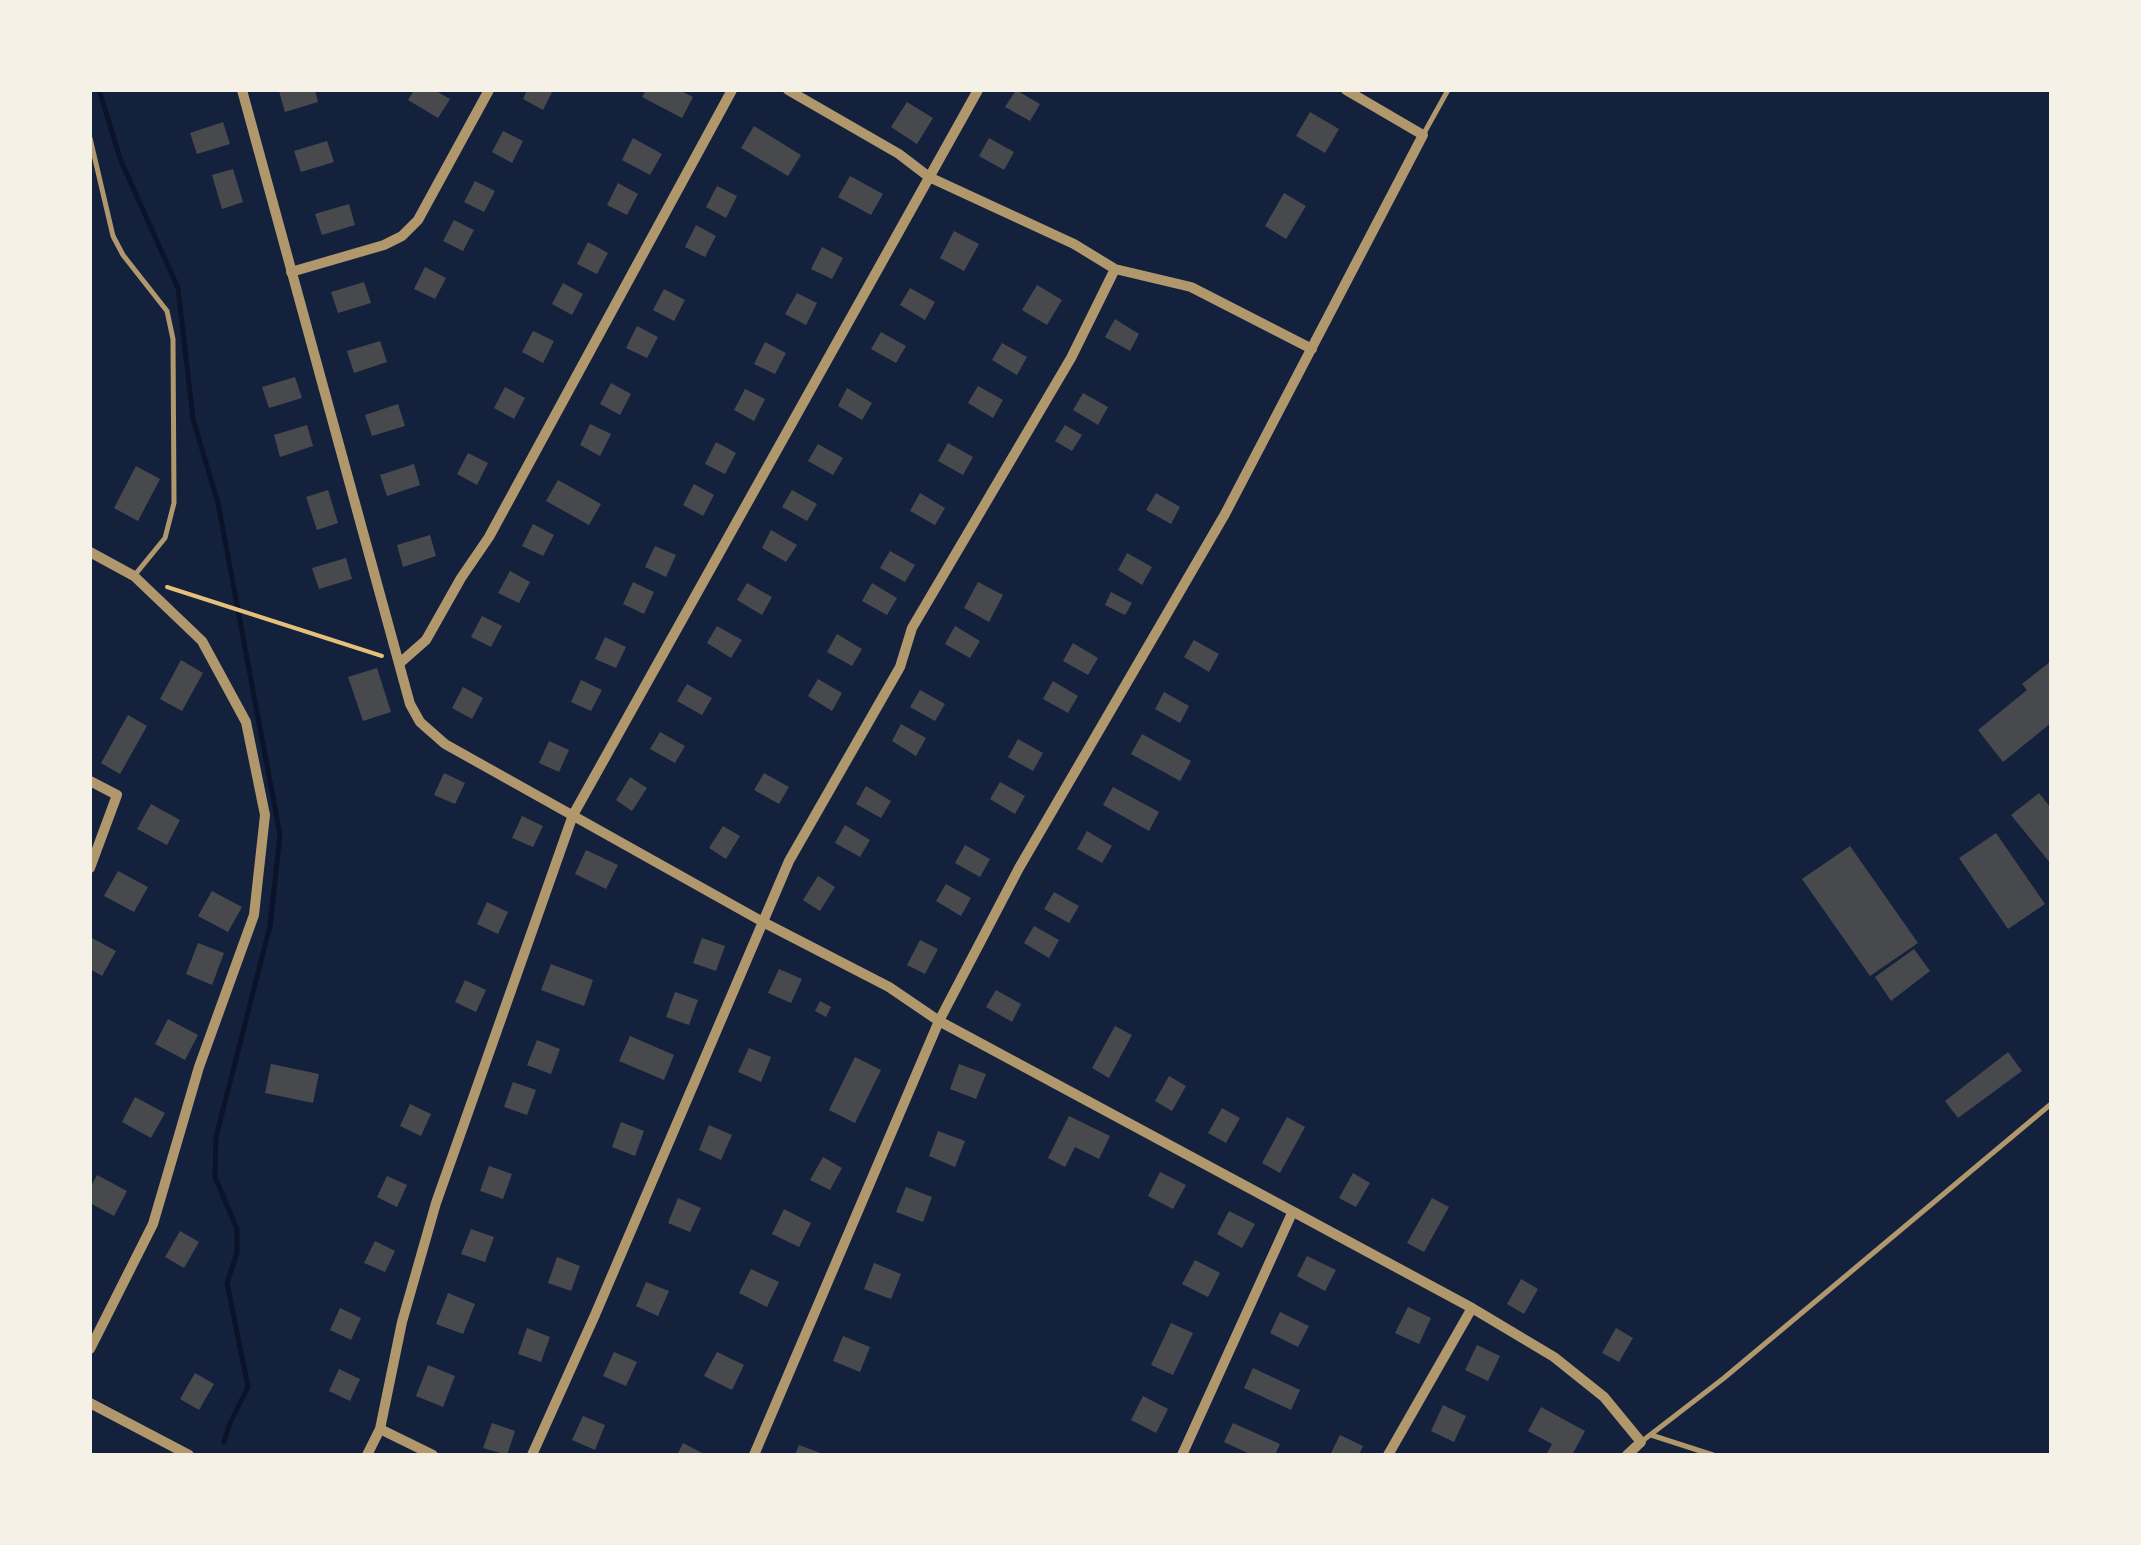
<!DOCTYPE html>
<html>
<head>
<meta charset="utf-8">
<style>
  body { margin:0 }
  #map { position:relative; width:2141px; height:1545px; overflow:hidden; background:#14213d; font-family:Barlow,sans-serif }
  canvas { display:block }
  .frame { position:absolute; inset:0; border:92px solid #f6f1e7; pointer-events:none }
</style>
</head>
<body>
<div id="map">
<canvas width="2141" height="1545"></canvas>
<div class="frame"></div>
</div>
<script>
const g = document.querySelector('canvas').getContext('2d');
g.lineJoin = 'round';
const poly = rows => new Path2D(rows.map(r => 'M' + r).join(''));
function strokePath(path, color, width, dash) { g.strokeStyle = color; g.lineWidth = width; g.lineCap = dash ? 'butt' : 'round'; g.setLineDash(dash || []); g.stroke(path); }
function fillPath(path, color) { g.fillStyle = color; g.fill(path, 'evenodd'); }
strokePath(poly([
  [99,90,121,161,178,288,193,419,218,503,280,835,270,926,216,1137,215,1177,237,1229,237,1253,227,1283,248,1387,230,1423,224,1442]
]), '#0b132b', 5);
fillPath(poly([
  [315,90,318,102,285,112,279,91],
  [414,90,434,90,450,99,438,118,408,100],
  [527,90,553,90,543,110,523,99],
  [646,90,679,90,693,97,682,118,642,97],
  [1016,90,1040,104,1030,121,1005,107],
  [907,102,933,118,917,144,891,127],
  [1310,112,1339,129,1325,153,1296,136],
  [223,122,230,144,197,154,190,133],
  [754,126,801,155,788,176,741,148],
  [503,131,523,141,512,163,492,152],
  [633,138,662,154,650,175,622,160],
  [989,138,1014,152,1004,170,979,156],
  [327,141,334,162,301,172,294,151],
  [233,169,243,202,222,209,212,175],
  [850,176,883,194,871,215,838,197],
  [475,181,495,191,484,212,464,202],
  [618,183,638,194,627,215,607,205],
  [717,186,737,196,726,218,706,207],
  [1284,193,1306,206,1286,239,1265,226],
  [349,204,355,225,322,235,315,214],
  [454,220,474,230,463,251,443,241],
  [696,225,716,236,705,257,685,247],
  [954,231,979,244,964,271,940,258],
  [588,242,608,253,597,274,577,264],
  [822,247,843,258,832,279,811,269],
  [425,267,446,278,435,299,414,289],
  [364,282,371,303,338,313,331,292],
  [563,283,583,294,572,315,552,304],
  [1037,285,1062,300,1047,325,1022,310],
  [910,288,935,302,925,320,900,305],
  [664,289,685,300,674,321,653,310],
  [797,293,817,303,806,325,785,314],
  [1115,319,1139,334,1130,351,1105,337],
  [637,326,658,337,647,358,626,348],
  [533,331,554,341,543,363,522,352],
  [881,332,906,346,896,363,871,349],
  [380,341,387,362,354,373,347,351],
  [765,342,786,353,775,374,754,364],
  [1002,343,1027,357,1017,375,992,360],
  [295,377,302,398,269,408,262,387],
  [611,383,631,394,620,415,600,404],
  [978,386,1003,400,993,418,968,403],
  [505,387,525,398,514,419,494,408],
  [847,388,872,403,862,420,838,406],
  [745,389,765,399,754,421,734,410],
  [1083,393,1108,407,1098,425,1073,410],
  [398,404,405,426,372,436,365,415],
  [590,424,611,434,600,456,580,445],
  [307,425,313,446,280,457,274,435],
  [1065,425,1082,435,1072,451,1055,441],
  [716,442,736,453,725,474,705,464],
  [948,443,973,457,963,475,938,461],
  [818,444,843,458,833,475,808,461],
  [468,453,488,463,477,485,457,474],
  [414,464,420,485,387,496,380,475],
  [136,466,160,479,138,521,114,508],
  [558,480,601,504,589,525,546,501],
  [694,484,714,495,703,516,683,505],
  [328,490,338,523,317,530,306,497],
  [792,490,817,504,807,521,782,507],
  [920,493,945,508,935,525,910,511],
  [1156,493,1180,507,1171,524,1146,510],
  [533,524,554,535,543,556,522,546],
  [771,530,797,545,786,562,762,548],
  [430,535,436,556,403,567,397,545],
  [655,546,676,555,666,577,645,567],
  [890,551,915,565,905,582,880,568],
  [1127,553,1152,567,1142,585,1118,570],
  [346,558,352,579,319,589,312,568],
  [510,571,530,582,519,603,498,593],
  [633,582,654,592,644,614,623,604],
  [978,582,1003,595,989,622,964,608],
  [747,583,772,597,762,615,737,600],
  [872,583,897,598,887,615,862,601],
  [1111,592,1132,603,1125,615,1105,605],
  [482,616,502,626,491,647,471,637],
  [717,626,742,640,731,658,707,643],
  [955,626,980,641,970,658,945,644],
  [837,634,862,649,852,666,827,652],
  [605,637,626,647,616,668,595,659],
  [1194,640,1219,654,1209,672,1184,657],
  [1073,643,1098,658,1088,675,1063,661],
  [181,660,203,673,182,711,160,699],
  [2051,661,2051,723,2003,762,1978,730,2027,690,2022,684],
  [377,668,391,712,363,721,348,677],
  [818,679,842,693,832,711,808,696],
  [581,680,602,690,591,711,571,702],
  [1053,681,1078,696,1068,713,1043,699],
  [687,684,712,698,702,715,677,701],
  [463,687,483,698,472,719,452,708],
  [920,690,945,704,935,721,910,707],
  [1164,692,1189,706,1180,723,1155,709],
  [128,715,147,726,120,774,101,763],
  [901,724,926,738,916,756,892,741],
  [660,732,685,746,675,763,650,749],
  [1142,734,1191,761,1180,781,1131,754],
  [1018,739,1043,753,1033,771,1008,757],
  [549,741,569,750,559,772,539,763],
  [444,773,465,783,455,804,434,795],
  [764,773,789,787,779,804,754,790],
  [630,777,647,788,632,811,616,800],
  [1000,782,1025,796,1015,814,990,799],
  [866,786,891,801,881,818,856,804],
  [1113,787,1159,812,1149,831,1103,805],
  [2039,793,2051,808,2051,864,2011,815],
  [151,804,180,820,167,845,137,829],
  [522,816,543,826,533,847,512,838],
  [845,825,870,840,860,857,835,843],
  [723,826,740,836,726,859,709,848],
  [1087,831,1112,846,1102,863,1077,849],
  [1996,833,2045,904,2008,929,1959,858],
  [965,845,990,859,980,877,955,863],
  [1850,846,1918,943,1870,976,1802,879],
  [586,850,618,865,606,889,575,874],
  [118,871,148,887,134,912,104,896],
  [818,876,835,887,820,911,803,900],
  [946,884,971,898,961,916,936,901],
  [212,891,242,907,228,932,198,916],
  [1054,892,1079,906,1069,923,1044,909],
  [487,902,508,912,498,934,477,924],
  [1034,926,1059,940,1049,958,1024,943],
  [90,937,116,951,102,976,90,969],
  [702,938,725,946,716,971,693,963],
  [920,940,938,949,925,974,907,965],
  [198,943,224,953,212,985,186,974],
  [1914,949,1930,971,1891,1001,1875,977],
  [551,964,593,980,584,1006,541,990],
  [779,969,802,979,791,1003,768,993],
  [465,980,486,990,476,1012,455,1002],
  [996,990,1021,1004,1012,1022,986,1007],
  [675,992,698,1000,689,1025,666,1017],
  [820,1001,831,1007,826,1017,815,1011],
  [168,1019,198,1035,185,1060,155,1044],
  [1115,1026,1132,1035,1109,1078,1092,1068],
  [630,1036,674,1055,664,1080,619,1061],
  [537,1040,560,1049,551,1074,527,1065],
  [749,1048,771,1057,761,1082,738,1072],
  [2008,1052,2022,1071,1958,1118,1945,1101],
  [855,1057,881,1070,855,1123,829,1110],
  [271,1064,319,1074,313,1103,265,1093],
  [959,1064,986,1074,976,1099,950,1089],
  [1169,1076,1186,1086,1172,1111,1155,1101],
  [513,1082,536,1090,527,1115,504,1107],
  [135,1097,165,1113,151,1138,122,1122],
  [410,1104,431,1114,421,1136,400,1126],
  [1222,1108,1240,1118,1226,1143,1208,1133],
  [1069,1116,1110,1136,1099,1159,1075,1147,1065,1167,1048,1158],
  [1287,1117,1305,1127,1280,1173,1262,1163],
  [621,1122,644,1131,635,1156,612,1147],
  [709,1125,732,1135,721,1160,699,1150],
  [938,1131,965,1141,955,1167,929,1156],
  [823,1157,842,1168,830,1190,810,1180],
  [489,1166,512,1174,503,1199,480,1191],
  [1160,1172,1186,1185,1173,1209,1148,1196],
  [1353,1173,1370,1183,1356,1207,1339,1198],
  [97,1175,127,1191,114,1216,90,1203,90,1188],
  [387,1176,407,1185,397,1207,377,1197],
  [906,1187,932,1197,923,1222,896,1212],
  [678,1198,701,1208,690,1232,668,1223],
  [1432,1198,1449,1207,1424,1252,1407,1243],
  [784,1209,811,1223,799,1247,772,1234],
  [1229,1211,1255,1224,1242,1248,1217,1234],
  [471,1229,494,1237,485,1262,461,1254],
  [180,1231,199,1242,184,1268,165,1257],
  [375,1241,395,1251,385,1272,364,1263],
  [1307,1256,1336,1270,1325,1291,1297,1276],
  [557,1257,580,1266,571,1291,548,1283],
  [1195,1260,1220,1273,1208,1297,1182,1284],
  [874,1263,901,1274,891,1299,864,1289],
  [751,1269,779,1282,767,1307,739,1293],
  [1521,1279,1538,1289,1524,1314,1507,1304],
  [646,1282,669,1291,658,1316,636,1306],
  [448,1293,475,1304,463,1334,436,1324],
  [1408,1307,1431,1318,1419,1344,1395,1333],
  [340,1308,361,1318,351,1340,330,1330],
  [1280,1312,1309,1326,1298,1347,1270,1333],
  [1171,1323,1193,1333,1173,1375,1151,1365],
  [527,1328,550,1337,541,1362,518,1354],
  [1616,1328,1633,1338,1619,1362,1602,1353],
  [843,1336,870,1347,860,1372,833,1361],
  [1477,1345,1500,1356,1488,1381,1465,1370],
  [614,1352,637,1362,626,1386,603,1376],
  [717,1352,744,1365,732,1390,704,1376],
  [428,1365,455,1376,443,1407,416,1396],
  [1253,1368,1300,1390,1291,1410,1244,1388],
  [339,1369,360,1379,350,1401,329,1391],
  [195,1373,214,1384,199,1410,180,1399],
  [1143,1396,1168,1409,1156,1433,1131,1420],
  [1443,1405,1466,1416,1454,1442,1431,1431],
  [1541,1407,1585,1431,1572,1455,1546,1455,1552,1444,1528,1431],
  [583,1416,605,1425,595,1450,572,1440],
  [492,1423,515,1431,507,1455,483,1448],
  [1233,1423,1280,1444,1275,1455,1252,1455,1224,1442],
  [1340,1435,1363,1446,1359,1455,1330,1455],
  [683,1443,706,1455,677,1455],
  [799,1445,826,1455,795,1455]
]), '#48494c');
strokePath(poly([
  [167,587,382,656]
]), '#e5c07b', 4);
strokePath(poly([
  [1423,135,1448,90],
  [90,138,113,236,123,255,167,311,173,339,174,503,165,538,134,576],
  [1651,1435,1713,1455],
  [1641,1442,1724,1378,2051,1104]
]), '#b1986c', 5);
strokePath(poly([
  [242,90,410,704,420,722,445,744,763,922,889,987,939,1021,1472,1308,1554,1357,1604,1397,1641,1442,1627,1455],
  [788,90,899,154,929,177,1074,244,1115,269,1191,287,1312,349],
  [291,272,384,245,402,236,418,220,489,90],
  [90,552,134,576,202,641,246,722,265,815,254,915,199,1067,153,1224,90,1349],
  [401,662,426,640,461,578,489,537,732,90],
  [90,781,117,795,90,868],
  [90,1403,189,1455],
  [380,1429,433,1455],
  [367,1455,380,1429,402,1322,436,1203,573,815,978,90],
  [532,1455,595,1315,789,861,900,667,912,628,1071,358,1115,269],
  [754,1455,939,1021,1019,868,1225,514,1423,135,1346,90],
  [1182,1455,1292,1213],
  [1388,1455,1472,1308]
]), '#b1986c', 10);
</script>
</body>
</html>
